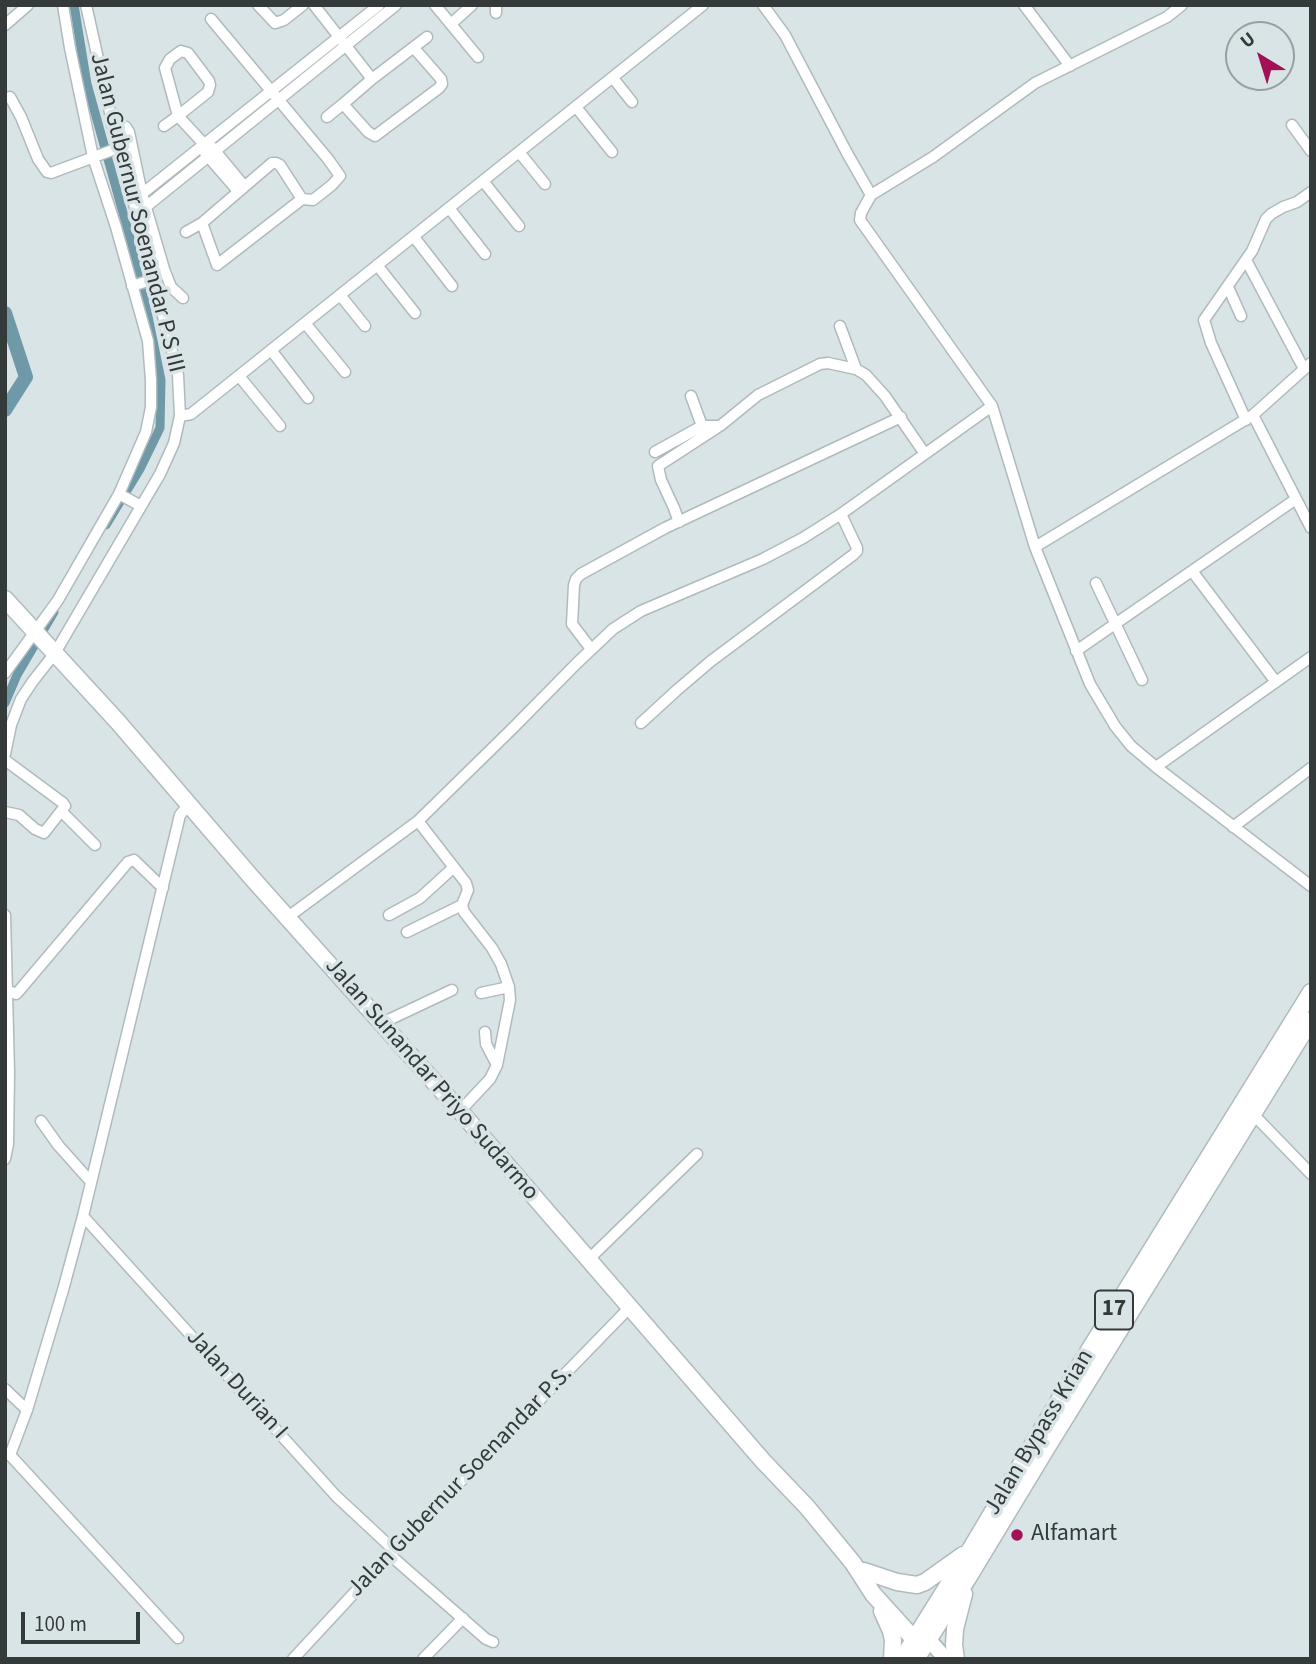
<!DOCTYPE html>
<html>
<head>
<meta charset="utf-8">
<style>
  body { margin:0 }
  #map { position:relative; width:1316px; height:1664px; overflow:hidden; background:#d9e4e7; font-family:"Source Sans 3",sans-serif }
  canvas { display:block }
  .frame { position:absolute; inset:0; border:7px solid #34393a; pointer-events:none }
  .north { position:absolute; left:1225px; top:21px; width:70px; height:70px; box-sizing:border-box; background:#d9e4e7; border:2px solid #97a0a2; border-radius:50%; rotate:322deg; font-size:19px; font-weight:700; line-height:28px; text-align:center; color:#34393a }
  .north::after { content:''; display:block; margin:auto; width:24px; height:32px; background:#a21055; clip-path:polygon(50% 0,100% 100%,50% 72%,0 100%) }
  .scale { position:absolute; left:21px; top:1612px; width:119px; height:32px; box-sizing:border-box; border:4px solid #34393a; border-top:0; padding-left:9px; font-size:21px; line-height:24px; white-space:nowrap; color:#34393a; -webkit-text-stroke:5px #d9e4e7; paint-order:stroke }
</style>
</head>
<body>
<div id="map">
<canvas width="1316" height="1664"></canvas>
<div class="frame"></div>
<div class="north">U</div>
<div class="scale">100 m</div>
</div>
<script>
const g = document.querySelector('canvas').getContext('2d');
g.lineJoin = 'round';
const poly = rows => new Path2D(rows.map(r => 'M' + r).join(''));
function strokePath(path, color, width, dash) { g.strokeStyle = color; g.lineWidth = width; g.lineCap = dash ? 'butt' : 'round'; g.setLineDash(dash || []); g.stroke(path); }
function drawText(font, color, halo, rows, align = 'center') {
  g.font = font + ' "Source Sans 3",sans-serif'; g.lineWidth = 7; g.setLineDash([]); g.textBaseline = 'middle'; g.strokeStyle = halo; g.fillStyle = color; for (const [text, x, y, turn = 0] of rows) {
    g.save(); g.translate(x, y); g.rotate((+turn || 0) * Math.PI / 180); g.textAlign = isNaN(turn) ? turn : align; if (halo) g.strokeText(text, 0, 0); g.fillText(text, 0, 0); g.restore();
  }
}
strokePath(poly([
  [74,5,87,84,137,263,161,380,160,428,140,469,106,525],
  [5,703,17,675,54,612]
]), '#6f99a6', 9);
strokePath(poly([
  [5,313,26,377,5,410]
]), '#6f99a6', 14);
const minor = poly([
  [258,5,275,23,284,20,303,5],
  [314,5,372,79,427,37],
  [435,5,478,57],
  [763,5,785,35,847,153,871,195,861,213,860,220,992,406,1035,547,1090,684,1115,726,1131,746,1156,767,1311,886],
  [1024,5,1070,66],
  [496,13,496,5],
  [451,24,472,5],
  [5,25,28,5],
  [181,51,188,53,209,81,210,85,208,92,178,116,165,68,170,59,181,51],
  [613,78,632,102],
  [10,97,21,117,38,159,47,172,51,173,118,148],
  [343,104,372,79],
  [576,107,612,152],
  [327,117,343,104,368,132,375,136,439,88,442,84,441,79,414,48],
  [112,125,120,124,126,127,129,132,142,194,164,269,171,287,183,298],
  [1292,125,1311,151],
  [164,126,178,116,203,143],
  [211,146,244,186],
  [519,152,545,184],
  [205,153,238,191],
  [483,181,519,226],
  [871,195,933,157,1035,83,1167,17,1182,5],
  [133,201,379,5],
  [449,208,485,254],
  [137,214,396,5],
  [202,223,217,265,302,199,313,200,332,185,340,176,328,159,211,19],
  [186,232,202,223,272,163,276,163,280,165,302,199],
  [414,237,452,286],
  [1246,260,1304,369],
  [377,265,415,313],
  [132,286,154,279],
  [1228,287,1241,316],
  [340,295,365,326],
  [305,323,345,372],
  [840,326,856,369],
  [271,350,308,398],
  [239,376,280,426],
  [691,396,702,426],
  [1253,415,1311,528],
  [180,416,191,414,703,5],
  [1246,420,1211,343,1204,320,1252,251,1266,219,1271,214,1283,207,1297,202,1311,192],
  [655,452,702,426,720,426,758,395,820,364,828,363,856,369,866,375,885,396,925,454],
  [119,494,141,506],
  [679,522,674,508,661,480,658,466,718,427],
  [1035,547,1253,415,1311,363],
  [1192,571,1276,682],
  [1096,583,1142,680],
  [591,649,572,624,574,585,576,579,581,574,665,528,901,417],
  [1076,651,1296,499],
  [5,673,58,600,119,494,146,432,151,407,151,380,148,341,116,227,93,157,70,48,63,5],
  [641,723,677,690,711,661,853,555,857,551,857,548,841,514],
  [5,754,11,725,21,699,33,681,55,653,160,474,174,443,180,416,178,375,137,214,118,148,86,5],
  [5,760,63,803,65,806,44,833,35,829,19,815,5,812],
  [1156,767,1311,657],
  [62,812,95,845],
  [418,821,466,883,468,890,462,905,464,912,492,948,501,964,509,987,510,1000,497,1065,490,1079,460,1111],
  [1233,827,1311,768],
  [5,915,9,1072,8,1144,5,1159],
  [389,915,420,898,453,868],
  [288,917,418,821,513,728,577,663,613,629,641,611,763,559,803,538,841,514,992,406],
  [407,932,462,905],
  [7,990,16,994,18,992,128,862,134,860,163,888],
  [481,993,509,987],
  [382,1023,452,990],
  [485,1032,486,1044,497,1065],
  [1252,1113,1311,1174],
  [41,1121,58,1145,91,1182],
  [83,1216,336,1496,394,1550],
  [588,1260,697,1154],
  [5,1389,27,1410],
  [5,1455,10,1455,178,1638],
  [10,1455,27,1410,63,1290,83,1216,180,815,189,804],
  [390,1555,486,1639,493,1642],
  [293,1659,394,1550,630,1307],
  [423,1659,463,1618]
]);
const primary = poly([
  [928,1639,946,1659]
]);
const trunk = poly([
  [5,599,118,722,252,878,460,1111,763,1461,807,1507,853,1563,873,1594,922,1648],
  [864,1571,897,1582,917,1585,925,1582,963,1555],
  [882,1611,891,1631,893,1640,892,1659],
  [902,1659,970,1550,1086,1355,1311,992],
  [916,1659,968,1578,1046,1449,1311,1020],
  [956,1659,954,1645,955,1629,964,1594]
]);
strokePath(minor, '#b0babd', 13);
strokePath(primary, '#b0babd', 18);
strokePath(trunk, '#b0babd', 19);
strokePath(minor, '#fff', 10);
strokePath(primary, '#fff', 14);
strokePath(trunk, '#fff', 16);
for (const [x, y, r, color] of [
  [1017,1535,7,"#a21055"]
]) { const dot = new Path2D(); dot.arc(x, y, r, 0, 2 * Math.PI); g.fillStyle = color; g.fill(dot); strokePath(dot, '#d9e4e7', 2.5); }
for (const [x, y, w] of [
  [1114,1310,38]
]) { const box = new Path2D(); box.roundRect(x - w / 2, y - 19.5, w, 39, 5); g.fillStyle = '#d9e4e7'; g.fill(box); strokePath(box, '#34393a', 2); }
drawText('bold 23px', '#34393a', null, [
  ["17",1114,1310]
]);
drawText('24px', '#34393a', '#d9e4e7', [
  ["Jalan Gubernur Soenandar P.S III",136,213,76],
  ["Jalan Sunandar Priyo Sudarmo",431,1080,49],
  ["Jalan Durian I",236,1385,48],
  ["Jalan Bypass Krian",1040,1433,-59],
  ["Jalan Gubernur Soenandar P.S.",461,1482,-46]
]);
drawText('24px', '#34393a', '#d9e4e7', [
  ["Alfamart",1031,1535]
], 'left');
</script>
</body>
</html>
